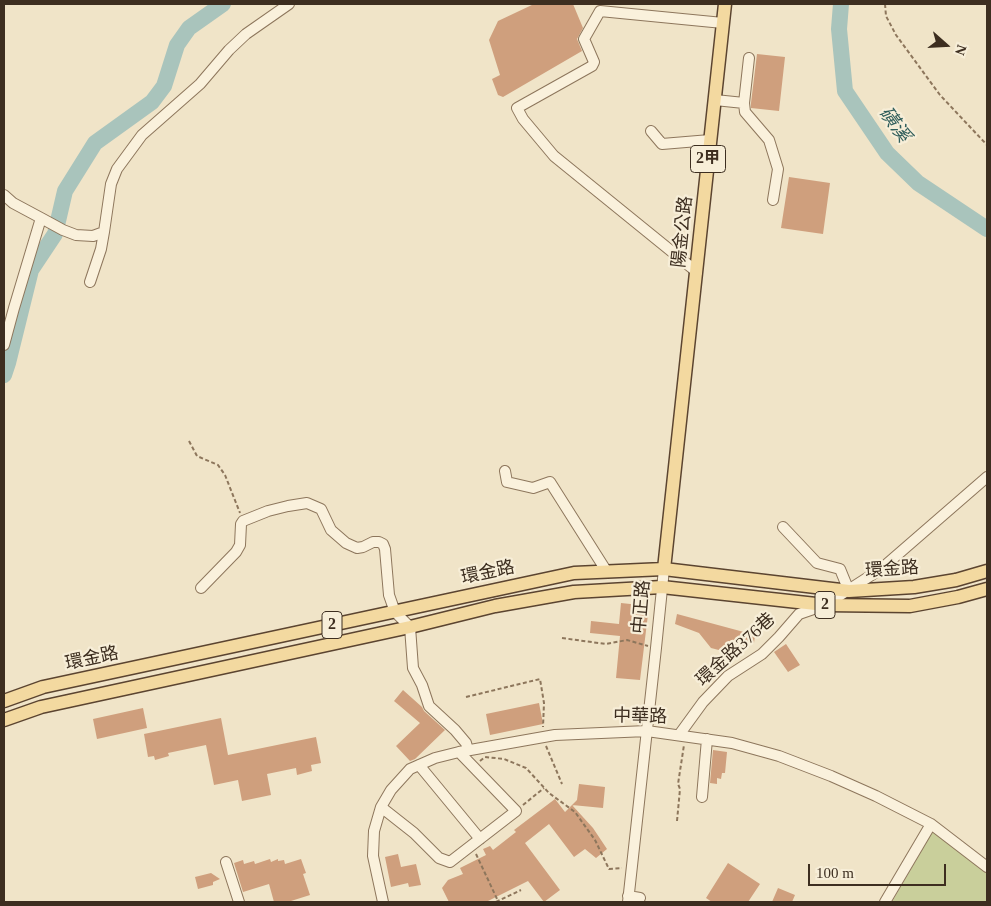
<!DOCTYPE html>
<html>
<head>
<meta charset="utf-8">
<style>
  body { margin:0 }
  #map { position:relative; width:991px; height:906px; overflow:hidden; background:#f0e4c8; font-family:"Times New Roman",serif }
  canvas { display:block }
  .frame { position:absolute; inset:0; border:5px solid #3d2e20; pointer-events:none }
  .north { position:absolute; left:921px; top:20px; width:50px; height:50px; -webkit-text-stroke:4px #f7eed8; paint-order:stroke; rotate:109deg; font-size:14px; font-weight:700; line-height:20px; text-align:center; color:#3d2e20 }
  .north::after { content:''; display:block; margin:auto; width:18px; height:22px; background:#3d2e20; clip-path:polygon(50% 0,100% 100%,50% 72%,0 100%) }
  .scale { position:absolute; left:808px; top:864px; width:138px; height:22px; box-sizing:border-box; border:2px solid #3d2e20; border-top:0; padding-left:6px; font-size:15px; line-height:18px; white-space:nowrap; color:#3d2e20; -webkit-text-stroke:4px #f7eed8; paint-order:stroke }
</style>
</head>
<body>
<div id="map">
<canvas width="991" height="906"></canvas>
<div class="frame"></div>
<div class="north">N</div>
<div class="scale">100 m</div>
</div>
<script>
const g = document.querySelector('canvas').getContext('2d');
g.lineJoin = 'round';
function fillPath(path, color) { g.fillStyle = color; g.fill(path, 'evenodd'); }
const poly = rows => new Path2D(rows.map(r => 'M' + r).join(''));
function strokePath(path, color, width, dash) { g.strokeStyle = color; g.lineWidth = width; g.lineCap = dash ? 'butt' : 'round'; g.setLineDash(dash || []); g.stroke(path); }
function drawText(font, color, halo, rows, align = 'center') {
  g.font = font + ' "Times New Roman","Noto Sans TC",serif'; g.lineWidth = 4.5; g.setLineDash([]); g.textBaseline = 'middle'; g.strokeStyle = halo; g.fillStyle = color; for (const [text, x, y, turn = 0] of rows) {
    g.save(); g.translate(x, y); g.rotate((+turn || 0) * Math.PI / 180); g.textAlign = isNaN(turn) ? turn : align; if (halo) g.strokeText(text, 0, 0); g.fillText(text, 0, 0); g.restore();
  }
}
fillPath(poly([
  [933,831,987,873,987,902,892,902]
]), '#c9cf9b');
strokePath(poly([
  [841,4,839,29,845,91,887,153,918,183,987,229],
  [4,375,8,363,31,270,55,234,65,191,95,143,152,102,164,86,177,45,189,28,223,4]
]), '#a9c4bc', 16);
fillPath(poly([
  [534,4,573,4,583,28,577,39,582,51,503,97,498,95,492,79,500,75,489,40,498,21],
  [757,54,785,57,779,111,751,108,751,103],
  [789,177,830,183,823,234,781,228],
  [621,603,649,606,640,680,616,678,620,636,590,633,591,621,619,624],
  [677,614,755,635,754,643,748,644,745,651,740,651,738,655,711,648,699,633,675,624],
  [786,644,800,665,788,672,774,652],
  [403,690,422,707,424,711,445,730,415,759,410,761,396,746,420,723,394,701],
  [539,703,543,724,490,735,486,714],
  [143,708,147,728,97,739,93,719],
  [221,718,228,755,316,737,321,763,311,765,312,771,297,775,296,768,267,774,271,795,242,801,238,780,214,785,206,745,168,753,169,756,155,760,154,756,148,757,144,734],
  [713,750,727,752,725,773,722,773,721,779,717,778,717,784,710,783],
  [579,784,605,787,603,808,572,805,593,828,607,849,596,858,585,849,574,857,549,824,525,843,560,890,544,902,528,881,486,902,449,902,442,888,448,880,463,874,460,868,486,855,483,849,490,846,493,850,516,832,514,830,555,799,565,812,577,800],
  [398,854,401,867,416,864,421,885,409,887,408,883,391,887,385,857],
  [270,859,271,862,278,859,278,861,284,860,285,864,301,859,306,873,303,874,310,895,291,901,292,902,274,902,269,884,243,892,234,863,243,860,244,864,254,861,255,864],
  [728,863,760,884,748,902,712,902,706,898],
  [211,873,220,879,213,882,213,885,198,889,195,877],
  [778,888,795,895,792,902,772,902]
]), '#cf9f7d');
const minor = poly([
  [749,58,744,103,745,112,769,140,778,169,773,200],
  [715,100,744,103],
  [651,131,662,144,710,140],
  [4,195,13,203,41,218],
  [697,272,554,156,523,119,517,108,592,66,594,62,584,39,600,11,723,23],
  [90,282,101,249,104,232],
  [4,345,14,308,41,218,63,230,76,235,93,236,104,232,111,184,117,169,142,135,200,84,229,50,246,34,289,4],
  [505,471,507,482,533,488,550,482,607,572],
  [783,527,817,563,840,569,849,591],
  [201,588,236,552,240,545,241,524,243,521,268,511,288,506,307,503,321,509,331,530,346,543,357,548,363,547,373,542,379,542,383,544,385,549,389,595,395,612,410,627,413,668,422,685,429,706,455,730,466,743,468,750],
  [679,735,703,702,728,676,762,654,779,637,799,614,825,605,881,569,987,477],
  [419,765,480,839],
  [702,797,707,739],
  [381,807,414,833,439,858,450,862,516,811,459,752],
  [226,862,239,902],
  [628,896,640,898],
  [383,902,373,856,374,831,381,807,391,790,410,769,435,758,459,752,555,735,647,731,732,743,779,756,831,776,876,796,931,824,987,867],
  [628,902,656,648,664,569],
  [885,902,931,824]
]);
const major = poly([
  [664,569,725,4],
  [4,701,43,687,574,573,664,569,849,591,914,587,956,580,987,571],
  [4,720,41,707,410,627,495,606,574,592,662,587,825,605,910,606,958,597,987,589]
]);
strokePath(minor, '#8d765c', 12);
strokePath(major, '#5b4430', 15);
strokePath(poly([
  [885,4,886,16,896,35,940,95,987,145],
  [189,441,197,456,218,465,225,475,240,513],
  [562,638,606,644,627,640,648,646],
  [466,697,540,679,544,703,543,727],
  [546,746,562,784],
  [480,761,485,757,504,759,526,768,549,793,575,812,595,840,609,869,622,868],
  [523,805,544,788],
  [677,821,680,789,678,784,684,745],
  [476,854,498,901],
  [496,902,521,890]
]), '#8d765c', 2, [4, 2.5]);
strokePath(minor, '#faf1dc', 10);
strokePath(major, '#f3d9a0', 12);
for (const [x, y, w] of [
  [708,159,35],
  [825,605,20],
  [332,625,20]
]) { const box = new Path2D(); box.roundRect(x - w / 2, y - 13.5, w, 27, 4); g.fillStyle = '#f7eed8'; g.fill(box); strokePath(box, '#3d2e20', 1); }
drawText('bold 16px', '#3d2e20', null, [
  ["2甲",708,159],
  ["2",825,605],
  ["2",332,625]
]);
drawText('18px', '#3d2e20', '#f7eed8', [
  ["陽金公路",683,232,-84],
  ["環金路",892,570,-4],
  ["環金路",488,573,-12],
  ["中正路",642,607,-85],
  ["環金路376巷",736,650,-42],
  ["環金路",92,659,-12],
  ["中華路",640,717,1]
]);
drawText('italic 19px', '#2f5d5a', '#f7eed8', [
  ["磺溪",894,125,54]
]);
</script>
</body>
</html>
